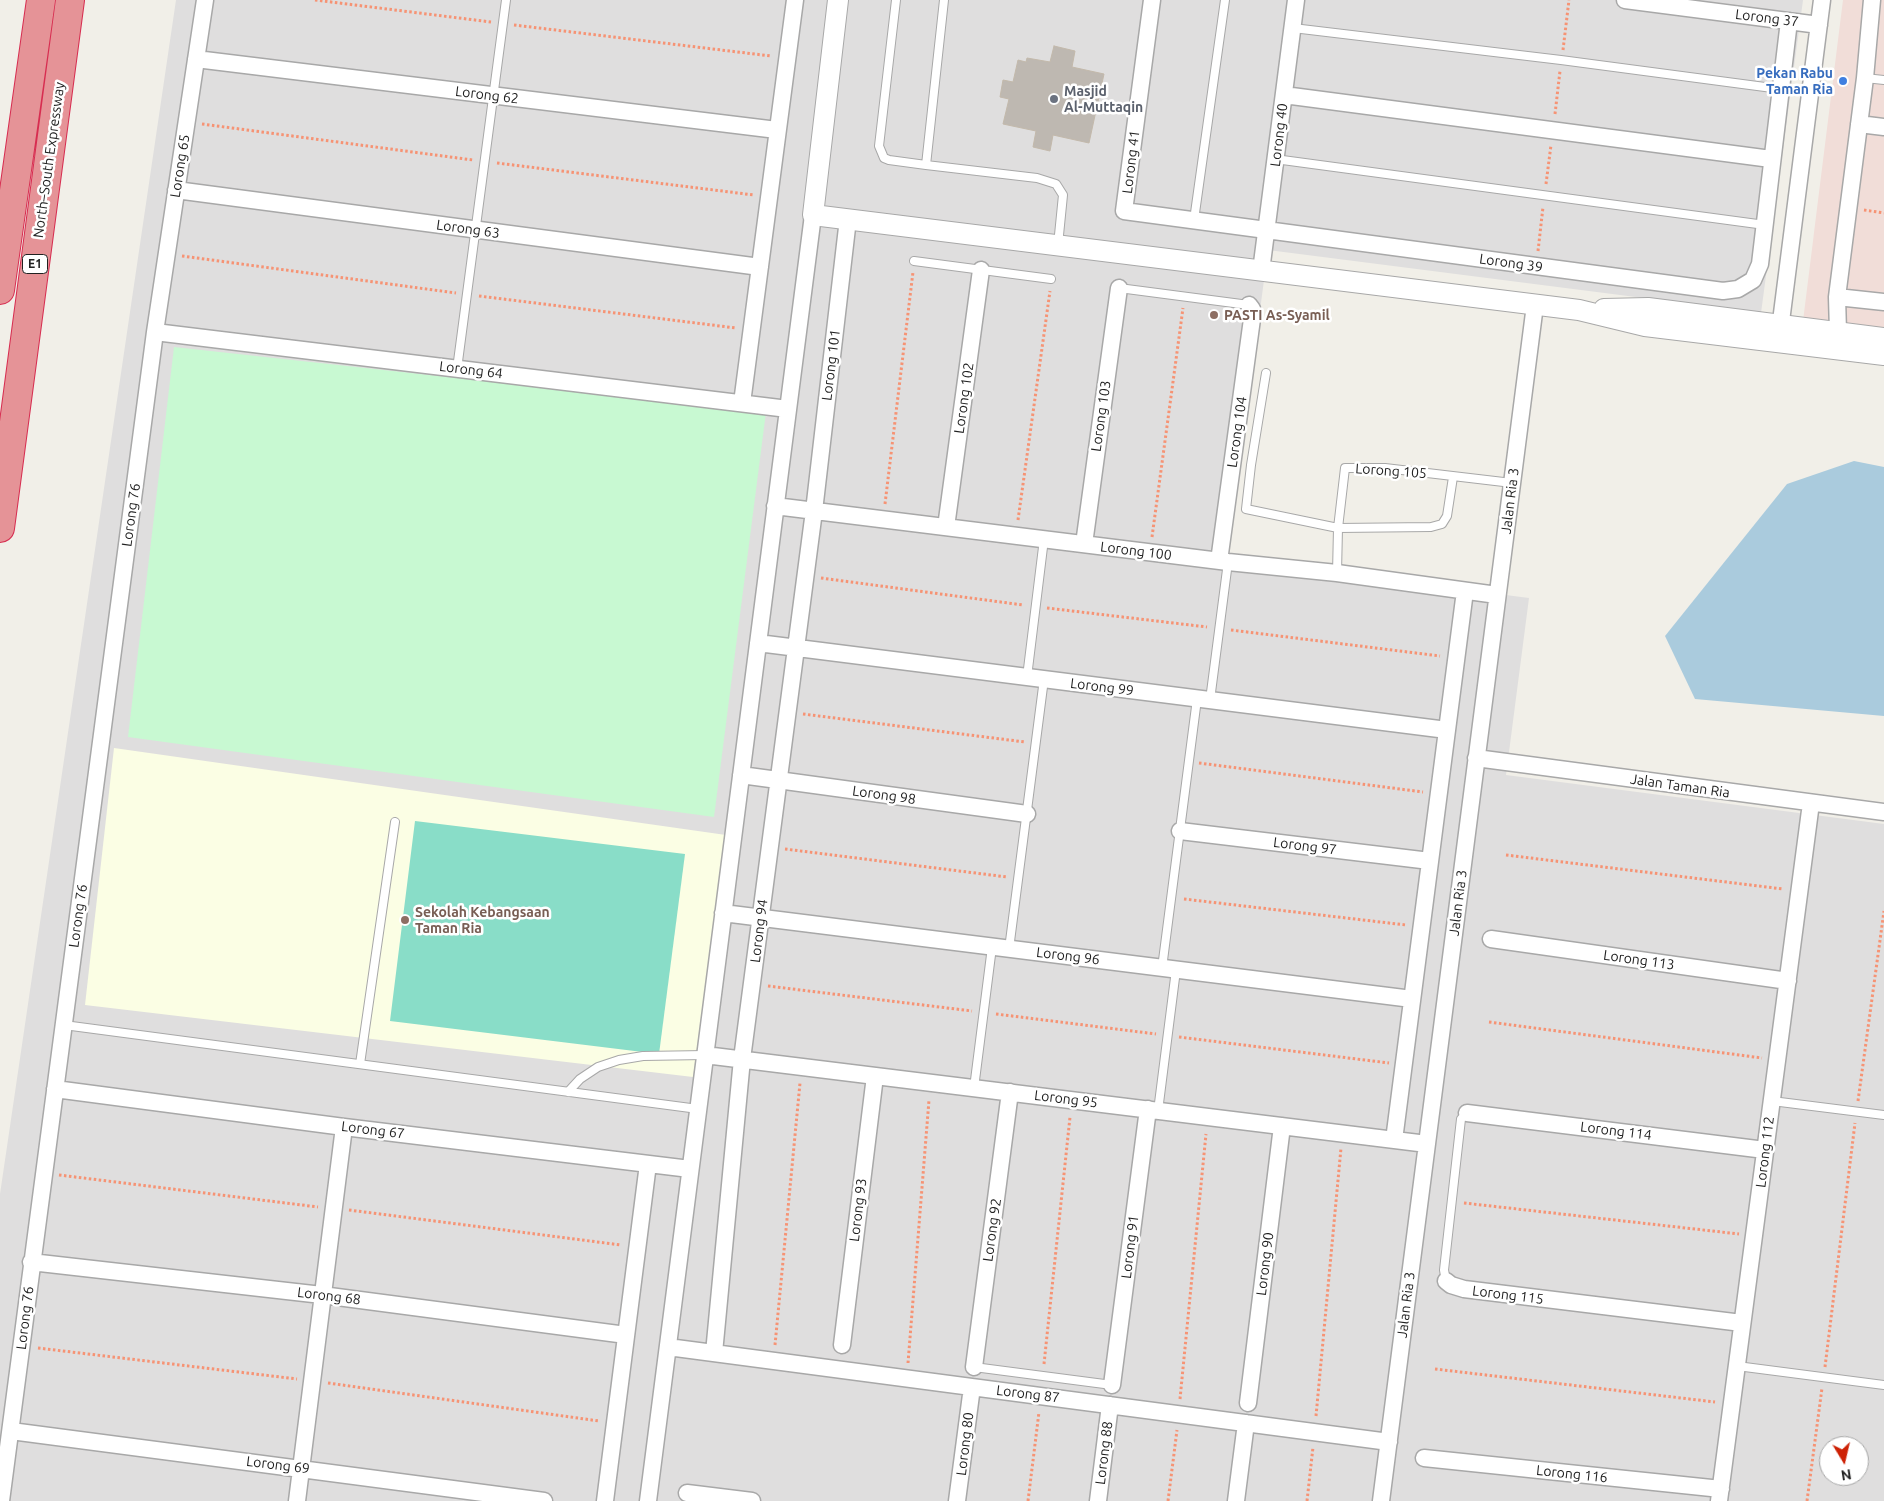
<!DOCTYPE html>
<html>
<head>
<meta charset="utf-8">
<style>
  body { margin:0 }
  #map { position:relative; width:1884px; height:1501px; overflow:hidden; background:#f1efe8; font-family:Ubuntu,sans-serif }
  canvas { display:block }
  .north { position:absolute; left:1819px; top:1436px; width:50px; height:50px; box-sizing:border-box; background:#fff; border:1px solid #a6a6a6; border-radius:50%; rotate:171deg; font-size:14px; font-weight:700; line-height:20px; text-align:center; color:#212121 }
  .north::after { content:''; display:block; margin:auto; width:18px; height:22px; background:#cd2105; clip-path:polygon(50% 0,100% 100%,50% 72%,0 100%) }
</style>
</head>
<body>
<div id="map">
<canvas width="1884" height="1501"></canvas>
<div class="north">N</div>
</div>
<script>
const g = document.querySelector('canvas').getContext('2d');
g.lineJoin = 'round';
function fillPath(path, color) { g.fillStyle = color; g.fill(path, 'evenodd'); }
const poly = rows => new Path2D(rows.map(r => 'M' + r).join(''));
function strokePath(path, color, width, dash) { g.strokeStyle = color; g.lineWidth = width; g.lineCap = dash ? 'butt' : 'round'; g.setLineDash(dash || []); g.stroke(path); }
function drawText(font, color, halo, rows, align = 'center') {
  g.font = font + ' Ubuntu,sans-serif'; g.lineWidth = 5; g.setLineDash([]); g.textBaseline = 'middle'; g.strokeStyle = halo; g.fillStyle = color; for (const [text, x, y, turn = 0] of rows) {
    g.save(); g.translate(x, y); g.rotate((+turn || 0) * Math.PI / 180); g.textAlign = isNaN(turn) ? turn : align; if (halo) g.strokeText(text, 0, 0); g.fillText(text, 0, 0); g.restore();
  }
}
fillPath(poly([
  [176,0,1803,0,1761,313,1268,250,1227,559,1529,598,1506,775,1884,824,1884,1501,0,1501,0,1194],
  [1829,1446,1859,1446,1859,1476,1829,1476]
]), '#dfdede');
fillPath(poly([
  [1843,0,1884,0,1884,331,1803,321]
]), '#f1ddd8');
fillPath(poly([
  [114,748,726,835,693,1077,85,1005]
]), '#fbfee4');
fillPath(poly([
  [174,347,766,412,714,817,128,737]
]), '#c8f9d2');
fillPath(poly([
  [415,821,685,854,659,1054,390,1021]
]), '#89ddc8');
fillPath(poly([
  [1854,461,1884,467,1884,716,1695,699,1665,636,1787,484]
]), '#aacbdd');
const building = poly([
  [1054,46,1075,51,1072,67,1104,74,1089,143,1053,135,1050,151,1033,147,1036,131,1003,124,1009,99,1000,97,1003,80,1013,82,1018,60,1026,62,1027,58,1050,62,1054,46]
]);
fillPath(building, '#beb8b1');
strokePath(building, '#c3b9ab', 1);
const service = poly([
  [896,0,879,146,884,158,889,160,926,165],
  [944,0,926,165,1037,178,1056,184,1063,195,1058,245],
  [1293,28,1561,60,1780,89],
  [1865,78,1884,80],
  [1275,159,1765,225],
  [1194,220,1225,0],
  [914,261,1051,279],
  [1119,288,1249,305],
  [457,369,506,0],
  [1266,373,1251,465,1246,509,1338,528,1431,527,1442,524,1447,516,1453,477],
  [1337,573,1338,528,1345,468,1385,468,1512,483],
  [1027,677,1044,539],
  [1210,700,1228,562],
  [1009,949,1044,679],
  [1162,968,1197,699],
  [64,1025,698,1109],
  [360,1064,395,822],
  [974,1088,992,947],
  [568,1092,580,1079,598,1067,619,1060,643,1056,705,1055],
  [1772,1101,1884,1115],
  [1158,1111,1176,970],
  [1446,1281,1444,1270,1461,1119,1467,1113],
  [1737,1366,1884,1385],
  [974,1367,1112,1385]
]);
const minor = poly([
  [1152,0,1124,211,1723,291,1738,289,1753,280,1760,264,1789,21],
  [1625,0,1819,25],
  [196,59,777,130],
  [1284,95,1771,159],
  [1859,124,1884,127],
  [176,190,760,267],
  [1261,271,1296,0],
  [1837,297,1884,302],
  [155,332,788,409],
  [1838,332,1837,297,1865,78,1872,0],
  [1779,337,1822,0],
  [742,403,795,0],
  [775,506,1228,562,1337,573,1497,595],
  [946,527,981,270],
  [1084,544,1119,288],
  [1219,561,1252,319,1252,309,1249,305],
  [758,643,1447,730],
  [1476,758,1884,812],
  [741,775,1027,814],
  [1180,831,1430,861],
  [723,913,1412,999],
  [1491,939,1788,981],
  [705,1055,1427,1144],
  [55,1089,344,1127,690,1169],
  [1467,1113,1765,1150],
  [1394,1140,1465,591],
  [31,1262,322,1295,626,1335],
  [1446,1281,1451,1285,1464,1289,1742,1323],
  [842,1345,875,1076],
  [668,1347,1389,1442],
  [714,1353,742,1059,814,511,848,219],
  [974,1367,1010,1092],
  [1112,1385,1148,1109],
  [1248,1403,1282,1126],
  [11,1431,544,1501],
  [1424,1458,1721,1489],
  [687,1493,752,1501],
  [1,1501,155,332,205,0],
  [297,1501,344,1127],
  [605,1501,648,1164],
  [648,1501,813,215],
  [957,1501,972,1387],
  [1098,1501,1110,1405],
  [1236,1501,1246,1423],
  [1381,1501,1535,305],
  [1719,1501,1811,803]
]);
const tertiary = poly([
  [838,0,813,215,1579,310,1645,326,1884,355],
  [1604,309,1648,308,1884,338]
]);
const motorway = poly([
  [0,290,41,0],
  [0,528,70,0]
]);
strokePath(service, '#a8a8a8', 10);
strokePath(minor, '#a8a8a8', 19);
strokePath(tertiary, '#a8a8a8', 22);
strokePath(motorway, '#d72d50', 30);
strokePath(poly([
  [315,0,491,22],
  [514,25,771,56],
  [1563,50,1569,0],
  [1555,114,1560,71],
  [202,124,473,160],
  [497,163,754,195],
  [1546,184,1551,145],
  [1864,210,1884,213],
  [1538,251,1543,207],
  [182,256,456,293],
  [479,296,736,328],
  [885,504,913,272],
  [1018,520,1050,291],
  [1152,537,1183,308],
  [821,578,1023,605],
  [1047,608,1207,627],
  [1231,630,1440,656],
  [803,714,1025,742],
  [1199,763,1423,792],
  [785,849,1007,877],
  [1506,855,1783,889],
  [1184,899,1406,925],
  [768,986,972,1011],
  [996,1014,1156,1034],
  [1489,1022,1762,1058],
  [1179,1037,1389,1063],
  [1858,1101,1884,911],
  [59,1175,318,1207],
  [1464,1203,1739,1234],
  [349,1210,621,1245],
  [775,1345,800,1083],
  [38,1348,297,1379],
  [908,1363,929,1100],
  [1044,1364,1070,1117],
  [1825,1367,1855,1123],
  [1435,1369,1715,1402],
  [328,1383,599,1421],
  [1180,1399,1206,1134],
  [1316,1416,1341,1148],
  [1028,1501,1039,1412],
  [1168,1501,1177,1430],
  [1307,1501,1313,1447],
  [1807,1501,1822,1388]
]), '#f69374', 3, [2.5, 2.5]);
strokePath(service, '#fff', 8);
strokePath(minor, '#fff', 16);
strokePath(tertiary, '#fff', 20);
strokePath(motorway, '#e59397', 28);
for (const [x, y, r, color] of [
  [1843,81,5,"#3f7fe0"],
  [1054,99,5,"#6b7280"],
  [1214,315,5,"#8d6e63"],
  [405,920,5,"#8d6e63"]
]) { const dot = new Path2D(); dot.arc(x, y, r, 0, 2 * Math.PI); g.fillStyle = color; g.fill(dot); strokePath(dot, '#fff', 2); }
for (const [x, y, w] of [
  [35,264,25]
]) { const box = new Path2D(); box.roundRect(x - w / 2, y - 9.5, w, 19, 4); g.fillStyle = '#fff'; g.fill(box); strokePath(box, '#212121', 1); }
drawText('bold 12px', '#212121', null, [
  ["E1",35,264]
]);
drawText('14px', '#212121', '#fff', [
  ["Lorong 37",1767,18,7],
  ["Lorong 62",487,95,7],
  ["Lorong 40",1279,135,-83],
  ["North–South Expressway",49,160,-82],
  ["Lorong 41",1131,162,-83],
  ["Lorong 65",180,166,-81],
  ["Lorong 63",468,229,8],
  ["Lorong 39",1511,263,8],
  ["Lorong 101",831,365,-83],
  ["Lorong 64",471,370,7],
  ["Lorong 102",964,398,-82],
  ["Lorong 103",1101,416,-82],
  ["Lorong 104",1237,432,-82],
  ["Lorong 105",1391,471,4],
  ["Jalan Ria 3",1510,501,-83],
  ["Lorong 76",131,515,-82],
  ["Lorong 100",1136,551,7],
  ["Lorong 99",1102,687,7],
  ["Jalan Taman Ria",1680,786,8],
  ["Lorong 98",884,795,8],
  ["Lorong 97",1305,846,7],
  ["Jalan Ria 3",1458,903,-83],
  ["Lorong 76",78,916,-82],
  ["Lorong 94",759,931,-83],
  ["Lorong 96",1068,956,7],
  ["Lorong 113",1639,960,8],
  ["Lorong 95",1066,1099,7],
  ["Lorong 67",373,1130,7],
  ["Lorong 114",1616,1131,7],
  ["Lorong 112",1765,1152,-83],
  ["Lorong 93",858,1210,-83],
  ["Lorong 92",992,1230,-82],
  ["Lorong 91",1130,1247,-83],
  ["Lorong 90",1265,1264,-83],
  ["Lorong 115",1508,1295,7],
  ["Lorong 68",329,1296,7],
  ["Jalan Ria 3",1406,1305,-83],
  ["Lorong 76",25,1318,-83],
  ["Lorong 87",1028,1394,7],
  ["Lorong 80",965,1444,-83],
  ["Lorong 88",1104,1453,-83],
  ["Lorong 69",278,1465,7],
  ["Lorong 116",1572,1474,6]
]);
drawText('bold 14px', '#366cbe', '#fff', [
  ["Pekan Rabu",1833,73],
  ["Taman Ria",1833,89]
], 'right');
drawText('bold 14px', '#5b616d', '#fff', [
  ["Masjid",1064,91],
  ["Al-Muttaqin",1064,107]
], 'left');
drawText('bold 14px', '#785e54', '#fff', [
  ["PASTI As-Syamil",1224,315],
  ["Sekolah Kebangsaan",415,912],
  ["Taman Ria",415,928]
], 'left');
</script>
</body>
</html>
